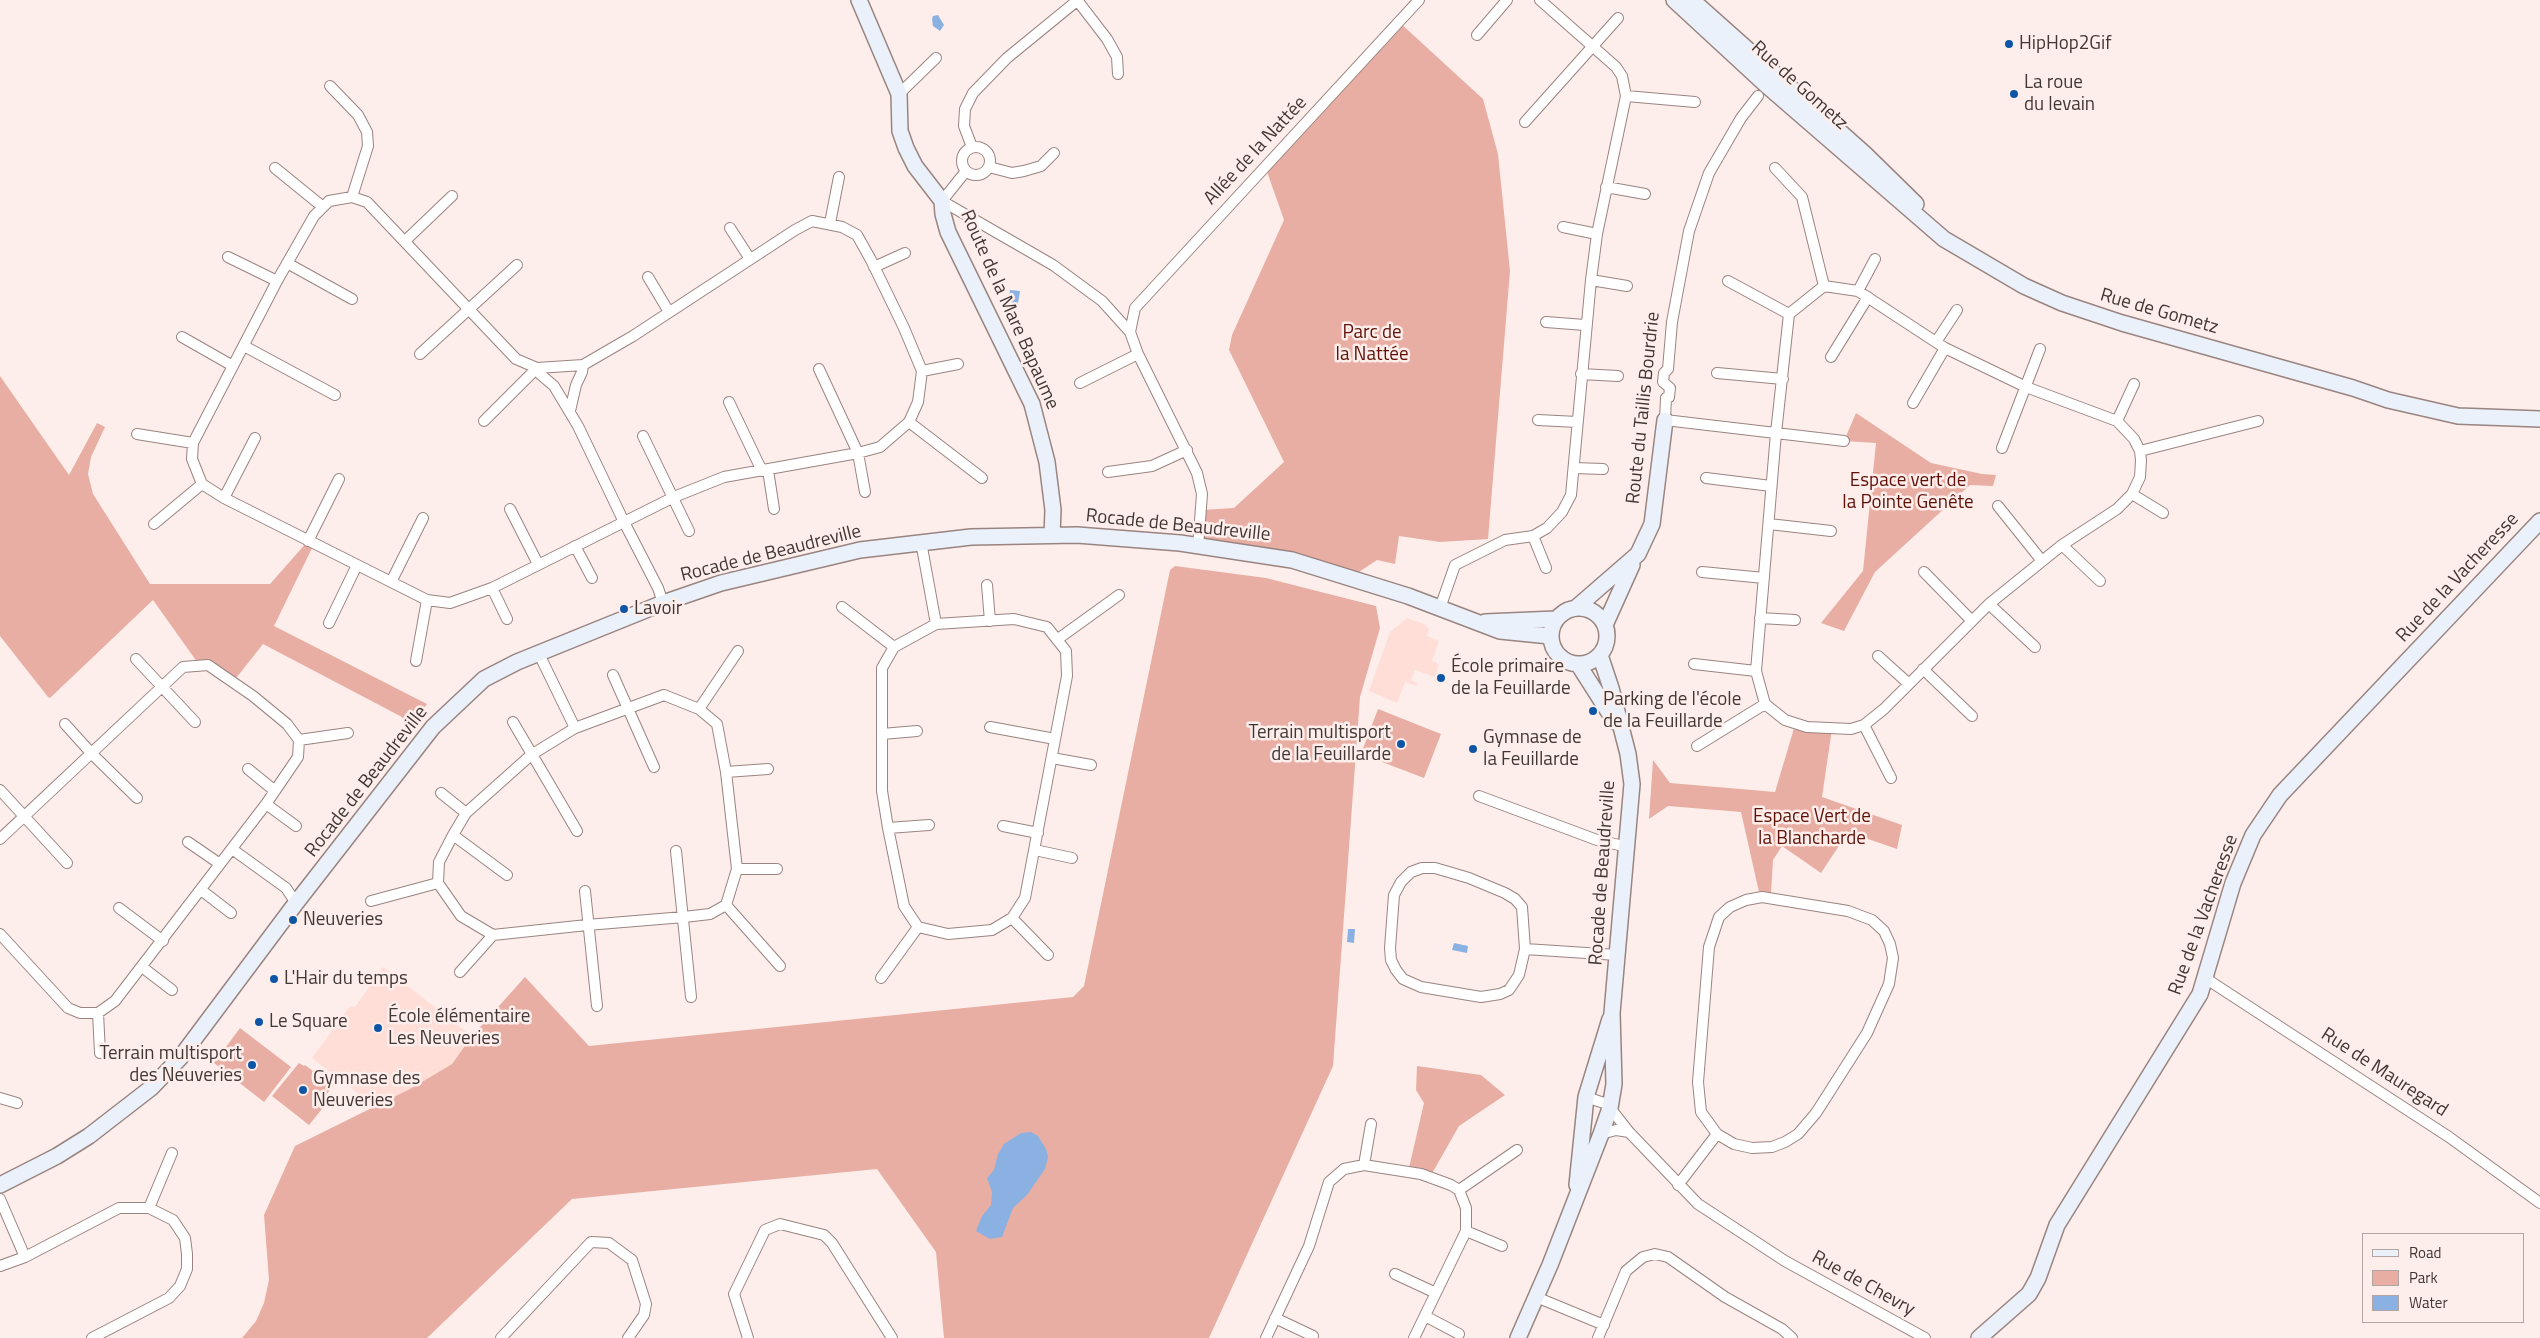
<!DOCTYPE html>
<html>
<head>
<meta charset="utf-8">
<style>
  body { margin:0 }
  #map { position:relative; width:2540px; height:1338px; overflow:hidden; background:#fdeeeb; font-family:"Titillium Web",sans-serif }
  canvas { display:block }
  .legend { position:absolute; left:2362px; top:1233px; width:162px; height:90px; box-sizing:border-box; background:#fdeeeb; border:1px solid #b2a5a3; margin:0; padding:6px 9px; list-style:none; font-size:15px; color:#413836 }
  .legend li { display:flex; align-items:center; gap:10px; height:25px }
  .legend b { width:25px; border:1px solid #b2a5a3 }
</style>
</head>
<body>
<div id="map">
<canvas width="2540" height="1338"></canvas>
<ul class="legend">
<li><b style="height:6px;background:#eaf1fa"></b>Road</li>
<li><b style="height:14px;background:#e9aea3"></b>Park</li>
<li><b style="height:14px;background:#8bb1e2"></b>Water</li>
</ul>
</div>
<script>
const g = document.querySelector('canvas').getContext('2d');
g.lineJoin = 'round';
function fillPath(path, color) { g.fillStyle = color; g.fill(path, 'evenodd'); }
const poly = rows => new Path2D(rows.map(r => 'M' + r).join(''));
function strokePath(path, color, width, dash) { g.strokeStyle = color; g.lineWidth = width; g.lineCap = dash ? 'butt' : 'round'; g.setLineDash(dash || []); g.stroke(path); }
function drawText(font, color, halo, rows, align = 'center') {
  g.font = font + ' "Titillium Web",sans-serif'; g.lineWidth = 5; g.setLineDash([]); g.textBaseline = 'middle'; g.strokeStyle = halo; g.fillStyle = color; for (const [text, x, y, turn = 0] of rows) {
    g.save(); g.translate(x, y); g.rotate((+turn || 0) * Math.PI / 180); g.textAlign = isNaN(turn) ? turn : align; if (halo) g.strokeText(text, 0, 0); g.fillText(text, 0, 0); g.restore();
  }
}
fillPath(poly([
  [1407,618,1424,624,1429,629,1427,636,1439,641,1432,661,1439,664,1435,677,1415,670,1411,680,1417,683,1416,686,1405,682,1397,703,1369,691,1390,632],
  [383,967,472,1036,452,1064,410,1089,375,1107,312,1058,350,1006,355,1007]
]), '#ffded8');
fillPath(poly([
  [1399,22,1483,99,1498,154,1510,271,1488,539,1440,542,1399,536,1395,564,1377,560,1350,578,1198,547,1202,510,1234,508,1284,462,1229,350,1232,335,1284,220,1265,166],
  [0,376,69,475,97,423,105,427,91,457,88,474,93,494,150,584,270,584,308,541,314,544,274,626,427,704,406,730,402,717,263,644,233,682,200,666,153,600,50,698,48,697,0,636],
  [1856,413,1931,463,1982,474,1996,475,1993,486,1970,485,1875,572,1844,631,1821,623,1863,571,1876,443,1844,441],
  [1175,566,1266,578,1376,606,1380,628,1360,697,1333,1066,1209,1338,944,1338,936,1252,877,1169,572,1199,427,1338,242,1338,256,1321,264,1303,269,1280,264,1215,295,1146,410,1089,452,1064,472,1036,525,977,589,1046,1073,997,1084,986,1170,570],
  [1378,709,1441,734,1424,778,1361,754],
  [1795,725,1832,729,1822,797,1902,825,1897,849,1848,832,1821,873,1782,846,1773,860,1771,893,1759,892,1741,812,1668,806,1649,819,1653,760,1670,783,1775,792],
  [240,1028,291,1067,264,1102,214,1063],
  [299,1063,304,1066,305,1065,333,1086,326,1095,330,1099,309,1125,272,1096],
  [1417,1066,1481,1075,1505,1095,1459,1126,1430,1177,1408,1172,1424,1103,1416,1090]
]), '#e9aea3');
fillPath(poly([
  [938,15,944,25,940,31,933,26,932,19,933,16],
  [1010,290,1020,291,1017,309,1008,307],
  [1348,929,1355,929,1354,943,1347,942],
  [1454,943,1468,946,1467,953,1452,950],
  [1031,1132,1038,1136,1046,1149,1048,1157,1045,1169,1027,1195,1013,1208,1002,1237,990,1239,976,1231,982,1216,991,1205,992,1192,987,1178,994,1170,998,1154,1004,1144,1021,1133]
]), '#8bb1e2');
const street = poly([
  [1077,0,1107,39,1117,57,1118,74],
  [1477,35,1507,0],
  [330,86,358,115,367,132,368,146,352,197],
  [899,94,936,58],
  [1626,96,1695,102],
  [1758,96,1741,118,1709,173,1689,231,1672,322,1668,369,1664,373,1663,382,1670,388,1669,397,1666,398,1665,420,1844,441],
  [1525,122,1618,18],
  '962 161a14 14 0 1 1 28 0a14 14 0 1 1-28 0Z',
  [972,147,964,126,965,109,973,93,1007,58,1078,0],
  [989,167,1012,173,1024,171,1041,166,1054,153],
  [275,168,323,207],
  [1775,168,1802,197,1824,286],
  [966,171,942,201,1053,265,1102,301,1130,332],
  [1606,187,1645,194],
  [352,197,367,202,516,359,537,368,540,374,554,386,578,426,624,522,492,588,450,603,427,600,224,498,202,484,192,459,193,443,277,281,314,216,329,201,352,197],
  [830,223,839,177],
  [1563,227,1597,234],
  [730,228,750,259],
  [405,241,452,196],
  [228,257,277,281],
  [287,263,352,299],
  [874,267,905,253],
  [648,277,669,312],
  [1591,280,1627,286],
  [1728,281,1789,314],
  [1824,286,1858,291,1945,348,2026,387,2117,421,2134,439,2140,451,2141,460,2140,477,2132,494,2117,509,2062,545,1989,604,1884,709,1864,725,1851,729,1807,727,1785,720,1765,704,1756,671,1776,433,1789,314,1824,286],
  [1858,291,1875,259],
  [1546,322,1585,325],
  [182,337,233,366],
  [1936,342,1957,310],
  [244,346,335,395],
  [420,354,517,265],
  [1831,357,1868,297],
  [819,369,858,453,865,492],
  [922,371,958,364],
  [1717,373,1783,379],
  [1581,374,1618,376],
  [1080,383,1138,354],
  [729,402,762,471],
  [1913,403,1945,348],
  [570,411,576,385,582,372,583,365,633,336,795,230,812,221,842,227,857,235,871,260,904,328,922,371,918,402,909,422,880,447,858,453,724,477,674,497,624,522,658,588,663,603],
  [1538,420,1577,422],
  [484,421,537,368,583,365],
  [2117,421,2134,384],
  [909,422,982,478],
  [137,434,193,443],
  [643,436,689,531],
  [2002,448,2040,349],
  [2140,451,2258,421],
  [1574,468,1603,469],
  [768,470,774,509],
  [1108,472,1152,466,1187,450],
  [1706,478,1771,486],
  [2132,494,2163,513],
  [224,498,255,438],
  [1998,506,2042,561],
  [510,509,538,564],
  [154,524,202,484],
  [1769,524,1831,531],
  [1533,536,1546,568],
  [308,541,339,479],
  [921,542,936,624,894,647,882,668,882,791,888,828,904,906,918,927,948,934,992,930,1012,918,1025,898,1067,676,1066,651,1047,627,1014,619,936,624],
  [2062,545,2100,581],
  [575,546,592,578],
  [1198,547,1202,494,1197,473,1138,354,1130,332,1135,308,1419,0],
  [1702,572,1764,578],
  [1924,572,1972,621],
  [391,582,423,518],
  [987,585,990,621],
  [492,588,507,619],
  [1989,604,2035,647],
  [842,607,894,647],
  [1440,608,1455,565,1505,540,1533,536,1547,528,1562,512,1571,495,1591,280,1597,234,1626,96,1622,76,1616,67,1540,0],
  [1760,618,1795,620],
  [329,623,357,565],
  [1058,639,1119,595],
  [539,654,575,728,531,755,466,813,453,835,439,862,438,883,461,916,493,935,587,925,684,917,710,914,726,905,737,869,726,772,717,724,699,709,664,695,575,728],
  [1878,656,1909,684],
  [136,659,195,722],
  [416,661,427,600],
  [1694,664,1756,671],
  [1923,669,1972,716],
  [613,675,654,767],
  [699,709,738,651],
  [513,722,577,831],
  [65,724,92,754,137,798],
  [1864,725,1891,778],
  [990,727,1055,739],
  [882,734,917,731],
  [299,740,348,733],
  [1697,746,1765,704],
  [1052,758,1091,765],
  [248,769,275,791],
  [726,772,768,769],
  [0,790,67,863],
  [441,793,466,813],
  [1479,796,1597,840,1628,847],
  [266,804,296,826],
  [1003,826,1038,833],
  [888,828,929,825],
  [453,835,507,875],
  [0,839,183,667,208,665,253,696,287,724,299,740,298,757,266,804,115,1001,98,1013,80,1013,68,1008,0,934],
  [188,842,220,864],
  [232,849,286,888,296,903],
  [1035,850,1072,858],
  [676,851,691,997],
  [1422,868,1435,868,1469,878,1505,893,1515,899,1522,907,1525,949,1519,975,1509,990,1500,994,1481,997,1421,987,1403,979,1396,970,1391,960,1390,948,1394,895,1401,882,1411,872,1422,868],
  [737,869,777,869],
  [201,890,231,913],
  [585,891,597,1006],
  [371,901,438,883],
  [726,905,780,966],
  [119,908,163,941],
  [1012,918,1048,955],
  [1525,949,1617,955],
  [142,967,172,990],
  [460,972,493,935],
  [881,978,918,927],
  [2205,978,2449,1137,2540,1203],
  [98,1013,100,1053],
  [1586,1097,1607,1104,1629,1132,1698,1204,1785,1261,1925,1338],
  [0,1098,17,1103],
  [1601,1134,1616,1130,1629,1132],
  [1364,1165,1371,1124],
  [1678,1185,1717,1134,1701,1112,1698,1082,1709,947,1719,917,1730,907,1746,900,1762,897,1848,911,1872,920,1884,931,1890,944,1893,958,1889,984,1867,1033,1816,1113,1798,1134,1785,1142,1772,1147,1752,1148,1734,1144,1717,1134],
  [1459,1190,1517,1150],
  [0,1199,25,1257],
  [149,1208,172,1153],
  [1466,1231,1502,1246],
  [0,1266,25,1257,119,1208,149,1208,173,1220,185,1238,187,1254,187,1269,180,1286,169,1298,92,1338],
  [1395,1274,1436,1293],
  [1536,1297,1604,1325],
  [1425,1316,1459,1334],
  [1275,1318,1313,1336],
  [501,1338,591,1242,609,1243,632,1260,646,1304,644,1315,628,1338],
  [748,1338,734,1294,765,1230,780,1224,824,1235,832,1243,892,1338],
  [1266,1338,1309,1246,1329,1182,1344,1169,1364,1165,1421,1174,1451,1185,1459,1190,1466,1208,1466,1231,1414,1338],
  [1598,1338,1626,1271,1643,1257,1655,1254,1668,1257,1725,1297,1782,1329,1792,1338]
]);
const secondary = poly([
  [859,0,899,94,900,131,906,148,915,166,942,201,943,214,948,232,1032,404,1047,462,1053,510,1052,535],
  [1674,0,1765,84,1944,239,2024,286,2062,303,2122,323,2353,388,2388,400,2458,416,2540,419],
  [1692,0,1865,154,1916,204],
  [1577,607,1638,554,1652,524,1665,420],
  '1551 636a28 28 0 1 1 56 0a28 28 0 1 1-56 0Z',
  [1485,622,1556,619],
  [1605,625,1632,565],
  [1578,664,1615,722],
  [0,1185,57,1156,89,1136,151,1088,180,1058,296,903,433,727,484,679,517,662,663,603,721,583,860,550,971,537,1077,535,1180,543,1292,560,1408,596,1500,631,1550,636],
  [1577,1185,1586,1097,1610,1019],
  [1518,1338,1550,1265,1601,1134,1610,1108,1614,1084,1612,1013,1632,784,1628,754,1611,688,1600,655],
  [1979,1338,2029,1294,2038,1278,2057,1225,2200,994,2233,883,2253,835,2280,795,2540,521]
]);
strokePath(street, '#9a8480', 12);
strokePath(secondary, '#9a8480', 18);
strokePath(street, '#fff', 10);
strokePath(secondary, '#eaf1fa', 15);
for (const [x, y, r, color] of [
  [2009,44,5,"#0e56a5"],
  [2014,94,5,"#0e56a5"],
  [624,609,5,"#0e56a5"],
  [1441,678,5,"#0e56a5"],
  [1593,711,5,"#0e56a5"],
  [1401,744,5,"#0e56a5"],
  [1473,749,5,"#0e56a5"],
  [293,920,5,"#0e56a5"],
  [274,979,5,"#0e56a5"],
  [259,1022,5,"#0e56a5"],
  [378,1028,5,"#0e56a5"],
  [252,1065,5,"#0e56a5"],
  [303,1090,5,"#0e56a5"]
]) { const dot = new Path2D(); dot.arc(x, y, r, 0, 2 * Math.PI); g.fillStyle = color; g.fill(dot); strokePath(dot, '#fdeeeb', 2); }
drawText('19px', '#413836', '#fdeeeb', [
  ["HipHop2Gif",2019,44],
  ["La roue",2024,83],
  ["du levain",2024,105],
  ["Lavoir",634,609],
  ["École primaire",1451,667],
  ["de la Feuillarde",1451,689],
  ["Parking de l'école",1603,700],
  ["de la Feuillarde",1603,722],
  ["Terrain multisport",1391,733,"right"],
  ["de la Feuillarde",1391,755,"right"],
  ["Gymnase de",1483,738],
  ["la Feuillarde",1483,760],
  ["Neuveries",303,920],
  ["L'Hair du temps",284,979],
  ["École élémentaire",388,1017],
  ["Les Neuveries",388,1039],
  ["Le Square",269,1022],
  ["Terrain multisport",242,1054,"right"],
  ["des Neuveries",242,1076,"right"],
  ["Gymnase des",313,1079],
  ["Neuveries",313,1101]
], 'left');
drawText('19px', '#413836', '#fdeeeb', [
  ["Rue de Gometz",1799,86,42],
  ["Allée de la Nattée",1256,151,-47],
  ["Route de la Mare Bapaume",1009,310,66],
  ["Rue de Gometz",2159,312,16],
  ["Route du Taillis Bourdrie",1644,408,-84],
  ["Rocade de Beaudreville",1178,526,6],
  ["Rocade de Beaudreville",771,554,-14],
  ["Rue de la Vacheresse",2458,578,-47],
  ["Rocade de Beaudreville",367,782,-52],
  ["Rocade de Beaudreville",1603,873,-86],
  ["Rue de la Vacheresse",2204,915,-70],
  ["Rue de Mauregard",2384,1073,33],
  ["Rue de Chevry",1863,1284,29]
]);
drawText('19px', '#5f1007', '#fdeeeb', [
  ["Parc de",1372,333],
  ["la Nattée",1372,355],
  ["Espace vert de",1908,481],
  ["la Pointe Genête",1908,503],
  ["Espace Vert de",1812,817],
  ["la Blancharde",1812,839]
]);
</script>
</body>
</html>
